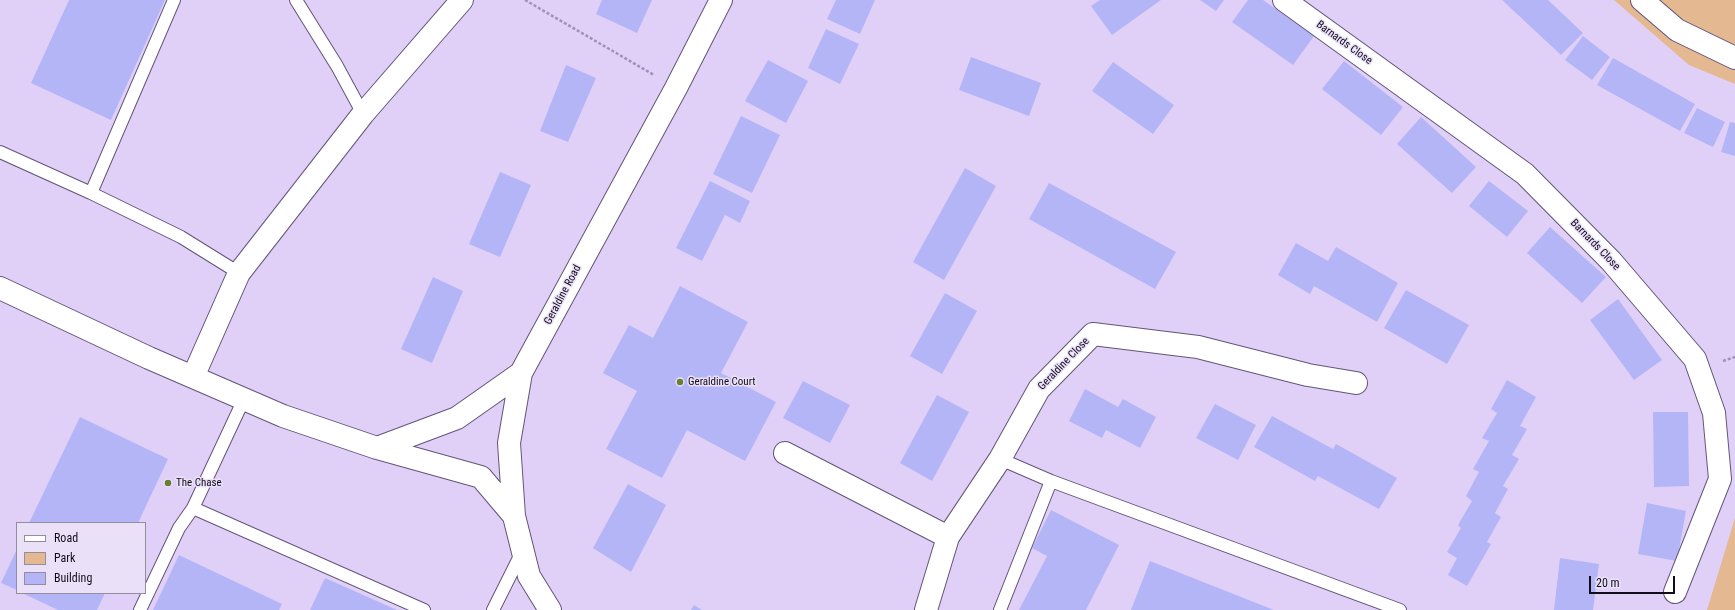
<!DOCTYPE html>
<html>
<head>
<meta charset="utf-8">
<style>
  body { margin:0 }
  #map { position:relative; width:1735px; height:610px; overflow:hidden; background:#e0d0f8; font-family:"Roboto Condensed",sans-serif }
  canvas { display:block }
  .legend { position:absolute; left:16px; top:522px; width:130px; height:72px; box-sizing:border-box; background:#eae1f9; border:1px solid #948c9f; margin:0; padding:5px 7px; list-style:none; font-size:12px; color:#120c19 }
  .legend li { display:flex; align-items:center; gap:8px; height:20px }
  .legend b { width:20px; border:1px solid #948c9f }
  .scale { position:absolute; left:1589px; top:576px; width:86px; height:18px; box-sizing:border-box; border:2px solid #120c19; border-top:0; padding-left:5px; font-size:12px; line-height:14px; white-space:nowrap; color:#120c19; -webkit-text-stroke:3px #eae1f9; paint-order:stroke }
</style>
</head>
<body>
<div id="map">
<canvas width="1735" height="610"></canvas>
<ul class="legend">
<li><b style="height:5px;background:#fff"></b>Road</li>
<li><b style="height:11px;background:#e4b890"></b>Park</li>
<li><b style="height:11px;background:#b4b5f7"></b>Building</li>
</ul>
<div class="scale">20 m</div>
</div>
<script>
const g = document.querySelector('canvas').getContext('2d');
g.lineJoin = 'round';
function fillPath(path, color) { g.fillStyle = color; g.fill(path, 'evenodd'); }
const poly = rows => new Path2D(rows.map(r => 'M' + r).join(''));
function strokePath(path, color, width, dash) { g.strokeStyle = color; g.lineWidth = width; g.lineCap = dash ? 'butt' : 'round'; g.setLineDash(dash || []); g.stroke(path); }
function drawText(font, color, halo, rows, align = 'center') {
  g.font = font + ' "Roboto Condensed",sans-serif'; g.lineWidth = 3; g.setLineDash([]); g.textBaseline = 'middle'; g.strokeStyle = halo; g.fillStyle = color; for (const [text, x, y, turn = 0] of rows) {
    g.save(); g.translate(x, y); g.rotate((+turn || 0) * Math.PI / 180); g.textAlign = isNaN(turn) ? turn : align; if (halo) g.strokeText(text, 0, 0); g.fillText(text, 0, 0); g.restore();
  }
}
fillPath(poly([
  [1614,0,1735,0,1735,84,1689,65],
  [1735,518,1735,610,1707,610]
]), '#e4b890');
fillPath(poly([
  [69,0,165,0,111,120,31,83],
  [602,0,652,0,637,33,596,14],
  [836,0,875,0,860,34,827,19],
  [1100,0,1161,0,1112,35,1091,6],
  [1200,0,1224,0,1216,11],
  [1248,0,1263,0,1314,36,1293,65,1232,22],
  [1502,0,1548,0,1583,33,1561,55],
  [826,29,859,44,840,84,808,68],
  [1583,36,1610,57,1592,80,1565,60],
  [971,57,1041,83,1029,116,959,90],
  [1613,58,1695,104,1680,131,1597,85],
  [768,60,808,81,786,123,745,101],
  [1344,61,1403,107,1381,135,1322,89],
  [1113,62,1174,105,1153,134,1092,91],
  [566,65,596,78,568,142,540,131],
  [1697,108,1725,122,1713,147,1684,133],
  [741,116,780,135,752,193,713,174],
  [1421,117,1476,167,1452,193,1397,144],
  [1730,122,1735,123,1735,156,1721,152],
  [965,168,996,186,944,280,913,262],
  [500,172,531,185,500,257,469,244],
  [710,181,750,201,740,223,725,215,702,261,676,248],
  [1489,181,1528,211,1507,237,1469,206],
  [1049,183,1176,252,1155,289,1029,219],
  [1550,227,1606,277,1582,303,1527,253],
  [1296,243,1328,261,1336,247,1398,283,1377,322,1314,286,1310,294,1278,275],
  [433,277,463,291,432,363,401,349],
  [680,286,748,322,721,373,776,402,745,461,687,430,662,478,606,449,637,391,603,373,629,325,653,338],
  [1406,290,1469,325,1447,364,1384,328],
  [945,293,977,311,942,374,910,356],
  [1618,299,1662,360,1634,380,1590,320],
  [1507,380,1536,397,1520,426,1527,429,1512,455,1519,459,1503,486,1508,489,1495,513,1501,517,1487,542,1491,544,1467,586,1448,575,1457,558,1447,552,1461,528,1458,525,1472,501,1466,496,1479,472,1473,469,1489,441,1482,438,1497,413,1491,409],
  [803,381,850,405,830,443,783,418],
  [1085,389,1118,407,1123,399,1156,417,1140,448,1106,430,1102,438,1069,421],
  [937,395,969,412,932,481,900,463],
  [1215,404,1256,425,1238,460,1196,438],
  [1653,412,1688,412,1689,486,1654,487],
  [1272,416,1333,449,1336,444,1397,478,1379,509,1318,476,1315,481,1254,447],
  [80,417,168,459,138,523,29,523],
  [628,484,666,505,631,572,593,548],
  [1647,503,1686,511,1677,561,1638,554],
  [1051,510,1119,545,1086,610,1019,610,1047,556,1032,548],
  [17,549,17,590,1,583],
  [179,555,282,604,279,610,153,610],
  [1560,558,1599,564,1593,610,1554,610],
  [1150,561,1274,610,1131,610],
  [325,578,397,610,310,610],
  [22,593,105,593,97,610,58,610],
  [694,605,702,610,691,610]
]), '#b4b5f7');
const lane = poly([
  [296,0,337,66,363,114],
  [0,152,91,193,181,237,239,273],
  [91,193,174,0],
  [244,399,193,508,424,610],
  [1000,459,1051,481,1400,610],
  [140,610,179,528,193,508],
  [493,610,522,552],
  [1000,610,1051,481]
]);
const street = poly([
  [1284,0,1525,174,1611,261,1695,359,1714,413,1720,479,1675,592],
  [1642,0,1677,30,1735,58],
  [0,288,149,358,283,416,377,448,481,477,514,516],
  [193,377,239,273,363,114,462,0],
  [377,448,457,418,521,373],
  [785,453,948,537],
  [550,610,529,576,514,516,509,443,521,373,676,88,721,0],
  [926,610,948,537,1000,459,1039,389,1093,334,1198,347,1308,375,1356,383]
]);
strokePath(lane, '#635578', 14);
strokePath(street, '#635578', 24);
strokePath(poly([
  [525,0,654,75],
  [1723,361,1735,357]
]), '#9f92b2', 2.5, [3, 2]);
strokePath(lane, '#fff', 12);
strokePath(street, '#fff', 22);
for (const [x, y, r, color] of [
  [680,382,4,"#687e30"],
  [168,483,4,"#687e30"]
]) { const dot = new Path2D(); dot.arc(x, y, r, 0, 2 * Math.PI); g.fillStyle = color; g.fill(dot); strokePath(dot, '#eae1f9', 1.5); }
drawText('11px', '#120c19', '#eae1f9', [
  ["Barnards Close",1344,43,36],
  ["Barnards Close",1595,245,46],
  ["Geraldine Road",563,295,-62],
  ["Geraldine Close",1064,364,-46]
]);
drawText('11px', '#120c19', '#eae1f9', [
  ["Geraldine Court",688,382],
  ["The Chase",176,483]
], 'left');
</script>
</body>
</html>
